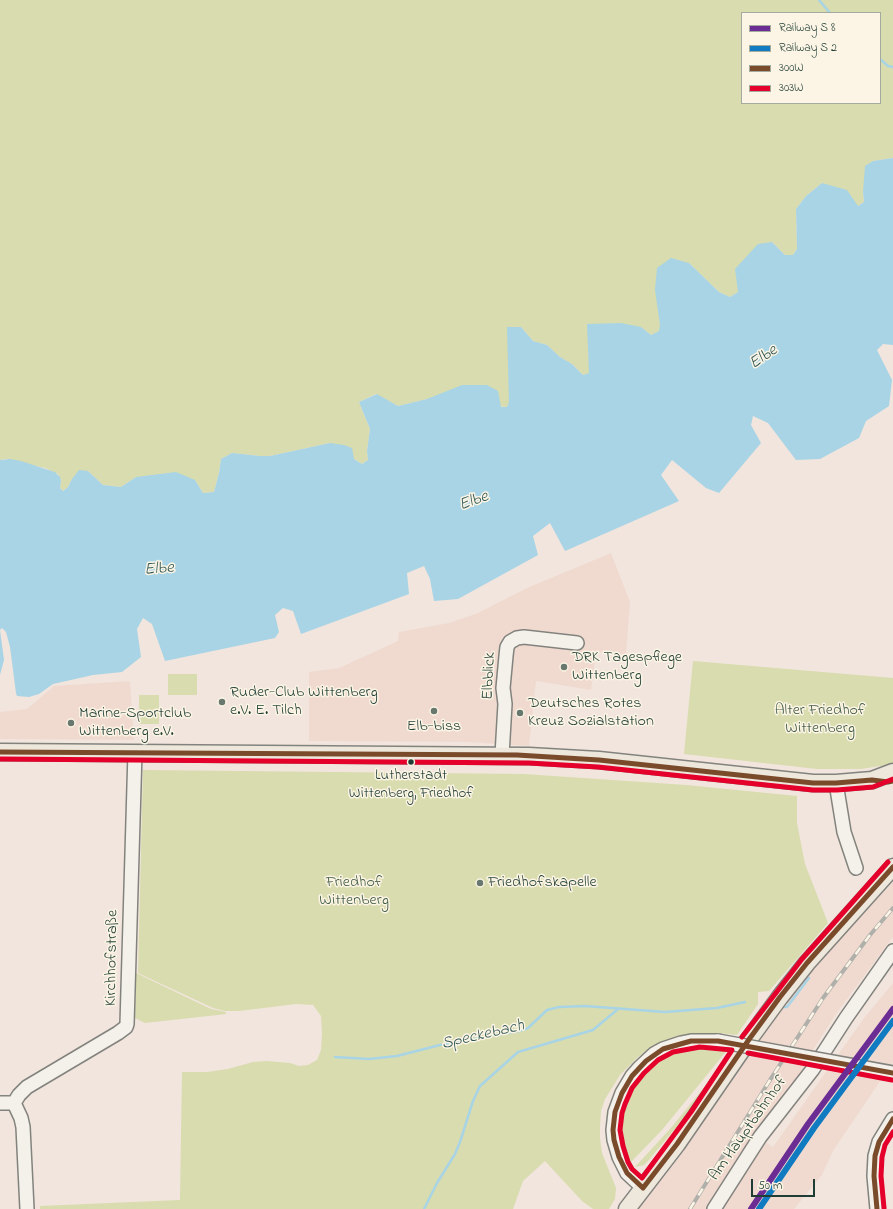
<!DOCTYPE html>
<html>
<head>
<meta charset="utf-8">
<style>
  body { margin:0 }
  #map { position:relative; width:893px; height:1209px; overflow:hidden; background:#f1e5dd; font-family:"Indie Flower",sans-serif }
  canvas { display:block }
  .legend { position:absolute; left:741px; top:12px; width:140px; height:92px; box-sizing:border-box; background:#fcf5e5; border:1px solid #a4ab9e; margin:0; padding:5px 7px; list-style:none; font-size:12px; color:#1f3d34 }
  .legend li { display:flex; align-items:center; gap:8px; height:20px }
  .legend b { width:20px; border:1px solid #a4ab9e }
  .scale { position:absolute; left:751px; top:1179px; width:64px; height:18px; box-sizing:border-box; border:2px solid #1f3d34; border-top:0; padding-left:5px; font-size:12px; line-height:14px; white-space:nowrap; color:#1f3d34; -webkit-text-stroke:3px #fcf5e5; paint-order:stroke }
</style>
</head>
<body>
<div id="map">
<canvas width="893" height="1209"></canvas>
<ul class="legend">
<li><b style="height:5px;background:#6b2c94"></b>Railway S 8</li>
<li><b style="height:5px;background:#107bc0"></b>Railway S 2</li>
<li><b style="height:5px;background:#7a4b2a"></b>300W</li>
<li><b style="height:5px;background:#e4002b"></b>303W</li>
</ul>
<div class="scale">50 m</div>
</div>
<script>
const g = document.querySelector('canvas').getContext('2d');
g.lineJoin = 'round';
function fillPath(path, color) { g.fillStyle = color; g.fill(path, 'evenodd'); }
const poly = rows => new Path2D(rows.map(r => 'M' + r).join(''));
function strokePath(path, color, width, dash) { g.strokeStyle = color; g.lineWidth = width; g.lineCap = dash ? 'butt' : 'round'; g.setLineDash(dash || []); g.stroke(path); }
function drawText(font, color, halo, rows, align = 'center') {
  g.font = font + ' "Indie Flower",sans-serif'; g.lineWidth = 3; g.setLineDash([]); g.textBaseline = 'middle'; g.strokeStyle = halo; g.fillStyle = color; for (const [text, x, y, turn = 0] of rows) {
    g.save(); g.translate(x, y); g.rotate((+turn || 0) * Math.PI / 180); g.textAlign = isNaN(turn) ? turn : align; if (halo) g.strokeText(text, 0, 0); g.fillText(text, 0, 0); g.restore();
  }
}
fillPath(poly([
  [611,553,630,602,626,655,596,652,591,690,536,681,529,746,467,742,309,741,309,672,339,668,398,641,399,632,449,623,478,613,527,588],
  [130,681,134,740,0,739,0,712,27,709,54,686],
  [893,882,893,937,836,1014,813,1050,797,1080,753,1134,773,1147,864,1018,893,983,893,1062,833,1151,822,1175,794,1209,639,1209,671,1167,733,1075,774,1017,823,956]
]), '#f0dad0');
fillPath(poly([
  [0,0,893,0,893,158,873,161,863,192,864,202,858,206,822,183,806,196,796,209,797,249,793,255,785,255,772,242,738,292,730,297,719,292,689,263,660,325,660,331,651,335,641,327,589,373,583,375,572,364,560,357,547,345,533,341,521,327,509,403,507,407,427,399,398,406,376,394,359,402,370,429,367,451,368,460,362,464,330,443,270,456,260,456,232,453,221,459,219,473,214,492,203,493,195,480,136,477,121,487,103,485,88,471,72,479,68,487,63,491,60,488,61,481,58,474,45,468,6,459,0,460],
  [742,13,880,13,880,103,742,103],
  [693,661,893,678,893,764,861,769,817,769,684,754],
  [168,674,197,674,197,695,168,695],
  [139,695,159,695,159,724,139,724],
  [143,770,524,774,686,785,797,796,797,823,805,864,828,923,769,991,758,992,758,1004,737,1035,718,1033,694,1034,670,1040,660,1044,638,1057,620,1075,605,1099,601,1111,600,1127,600,1138,602,1153,616,1188,615,1199,609,1209,593,1209,582,1201,545,1161,523,1181,513,1209,40,1209,40,1206,180,1200,182,1072,207,1072,228,1069,253,1062,267,1061,290,1063,299,1066,308,1065,317,1060,321,1050,322,1034,321,1016,313,1005,296,1004,239,1011,225,1011,213,1008,138,973],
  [136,973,211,1009,226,1012,226,1014,145,1023,135,1018],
  [704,1047,728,1049,662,1130,631,1162,623,1151,619,1135,620,1117,626,1097,639,1076,655,1061,677,1051,690,1048],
  [733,1050,708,1089,648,1161,644,1165,635,1167,670,1129,707,1084]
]), '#d8dcae');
fillPath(poly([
  [893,158,893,345,883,344,877,350,892,380,889,406,866,421,859,438,820,459,796,460,768,423,753,416,751,425,761,443,719,493,706,488,672,460,661,475,679,501,565,551,550,523,533,536,538,555,458,599,434,601,430,579,424,566,407,573,409,594,301,634,293,611,283,608,275,615,279,632,275,638,165,661,152,624,143,618,137,629,141,657,122,672,93,675,53,684,39,694,29,697,17,696,16,693,10,647,6,632,2,628,0,630,4,660,0,675,0,460,10,459,21,461,55,472,60,477,61,481,60,488,63,491,68,487,72,479,79,470,88,471,103,485,121,487,136,477,176,472,195,480,203,493,214,492,219,473,221,459,232,453,260,456,270,456,330,443,344,445,352,448,354,459,362,464,368,460,367,451,370,429,359,402,377,394,398,406,427,399,462,385,487,385,498,391,501,407,507,407,509,402,507,327,521,327,533,341,547,345,560,357,572,364,583,375,589,373,587,324,621,323,641,327,651,335,659,331,660,325,655,290,657,268,671,258,689,263,719,292,730,297,738,292,735,269,758,244,772,242,785,255,793,255,797,249,796,209,806,196,822,183,847,190,858,206,864,202,863,192,865,166,873,161]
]), '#a8d4e6');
strokePath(poly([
  [819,0,830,13],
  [880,59,888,66,893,67],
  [783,1007,787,1007,809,978],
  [335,1057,369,1059,397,1056,440,1045,519,1031,528,1028,547,1010,559,1007,585,1006,665,1012,717,1008,745,1002],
  [424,1209,437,1183,455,1154,460,1142,473,1101,480,1086,518,1052,593,1030,618,1009]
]), '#a8d4e6', 2.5);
const minor = poly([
  [502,755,505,704,503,688,506,656,507,647,510,642,517,638,524,637,577,643],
  [836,783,844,832,856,868],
  [0,1103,14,1103],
  [14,1103,19,1095,27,1087,118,1033,126,1027,127,1024,135,752],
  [14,1103,21,1118,23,1127,27,1209],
  [643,1188,627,1173,619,1157,614,1140,613,1130,615,1112,622,1093,632,1076,639,1068,654,1054,663,1049,681,1043,691,1041,718,1041],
  [714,1209,760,1137,813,1069,846,1018,893,951],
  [877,1209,874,1176,875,1156,879,1142,893,1119]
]);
const major = poly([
  [0,752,529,756,599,760,813,783,836,783,872,780,893,772],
  [627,1209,677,1144,750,1038,780,997,807,963,893,867]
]);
strokePath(minor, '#83837e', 16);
strokePath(major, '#83837e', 19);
strokePath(minor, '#f4f0ea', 13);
strokePath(major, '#ede7dc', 16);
const rail = poly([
  [690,1209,770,1080,823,998,870,935,893,908]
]);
strokePath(rail, '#b0b0ab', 4);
strokePath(rail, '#fcf5e5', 2.5, [8]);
const minorBridge = poly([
  [718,1041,893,1073]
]);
strokePath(minorBridge, '#83837e', 16, []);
strokePath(minorBridge, '#f4f0ea', 13);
strokePath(poly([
  [0,752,517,755,599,760,813,783,836,783,872,780,888,782,893,781],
  [643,1188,677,1144,750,1038,780,997,807,963,893,867],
  [643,1188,627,1173,619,1157,614,1140,613,1130,615,1112,622,1093,632,1076,646,1061,663,1049,691,1041,718,1041,893,1073],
  [877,1209,874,1176,875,1156,879,1142,893,1119]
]), '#7a4b2a', 5);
strokePath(poly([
  [0,759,529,763,598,767,813,790,837,790,873,787,893,779],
  [742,1037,802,959,888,862],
  [700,1047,732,1050,691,1112,642,1178,632,1169,628,1162,623,1146,620,1130,622,1113,625,1104,632,1088,644,1073,658,1060,673,1052,700,1047],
  [748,1053,892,1080],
  [884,1208,881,1176,882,1157,885,1145,893,1132]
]), '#e4002b', 5);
strokePath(poly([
  [751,1209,808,1124,893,1009]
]), '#6b2c94', 6);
strokePath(poly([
  [759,1209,814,1128,893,1021]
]), '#107bc0', 6);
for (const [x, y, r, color] of [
  [564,667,4,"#68786f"],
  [222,702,4,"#68786f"],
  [434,711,4,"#68786f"],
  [520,713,4,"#68786f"],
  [71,723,4,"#68786f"],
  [411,762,3.5,"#1f3d34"],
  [480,883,4,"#68786f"]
]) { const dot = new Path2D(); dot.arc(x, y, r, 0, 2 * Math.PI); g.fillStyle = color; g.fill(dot); strokePath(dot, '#fcf5e5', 1.5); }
drawText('15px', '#1f3d34', '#fcf5e5', [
  ["Lutherstadt",411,777],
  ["Wittenberg, Friedhof",411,795]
]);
drawText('16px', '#1f3d34', '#fcf5e5', [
  ["DRK Tagespflege",572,658],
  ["Wittenberg",572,676],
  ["Ruder-Club Wittenberg",230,693],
  ["e.V. E. Tilch",230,711],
  ["Deutsches Rotes",528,704],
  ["Kreuz Sozialstation",528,722],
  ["Marine-Sportclub",79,714],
  ["Wittenberg e.V.",79,732],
  ["Elb-biss",434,727,"center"],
  ["Friedhofskapelle",488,883]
], 'left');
drawText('16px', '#1f3d34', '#fcf5e5', [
  ["Elbblick",490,676,-87],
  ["Kirchhofstraße",113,958,-89],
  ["Am Hauptbahnhof",749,1129,-55]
]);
drawText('16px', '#405b45', '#fcf5e5', [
  ["Alter Friedhof",820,711],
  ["Wittenberg",820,729],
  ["Friedhof",354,883],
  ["Wittenberg",354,901]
]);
drawText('italic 17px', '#345a58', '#fcf5e5', [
  ["Elbe",764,358,-34],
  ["Elbe",474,502,-20],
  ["Elbe",159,570,-5],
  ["Speckebach",483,1036,-13]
]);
</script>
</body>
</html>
